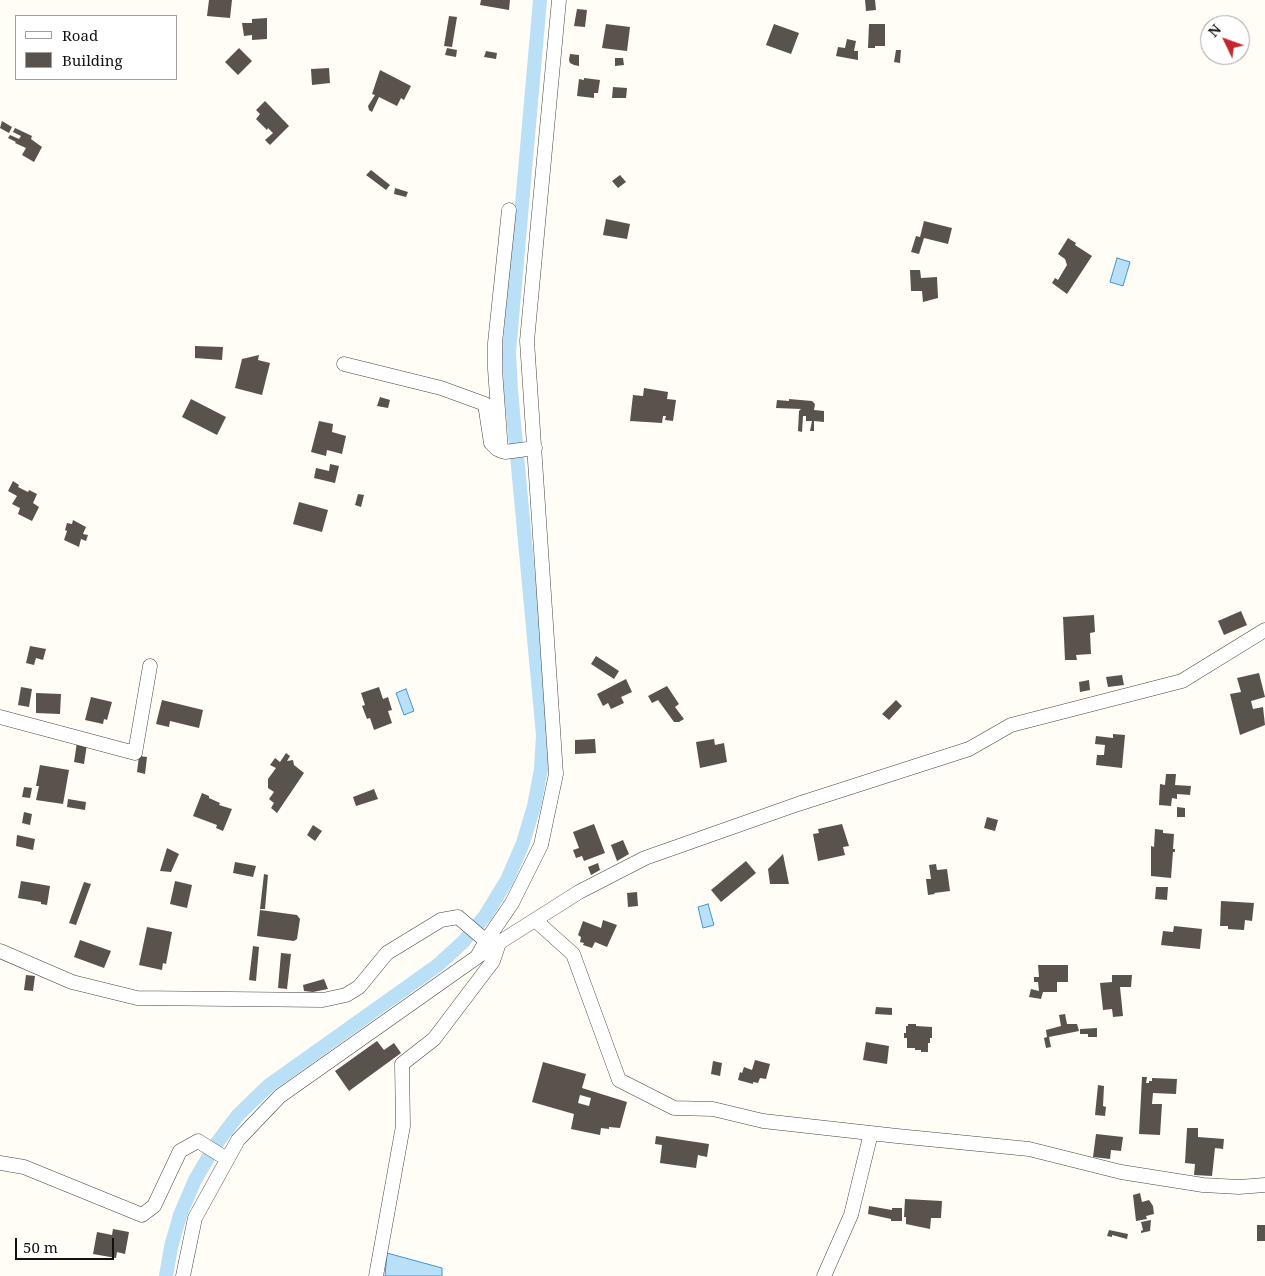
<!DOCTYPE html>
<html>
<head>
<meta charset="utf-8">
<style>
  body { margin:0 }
  #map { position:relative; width:1265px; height:1276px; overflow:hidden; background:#fffdf5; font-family:"Noto Serif",serif }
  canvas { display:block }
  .legend { position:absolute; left:15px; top:15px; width:162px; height:65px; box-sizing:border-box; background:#fff; border:1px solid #a0a0a0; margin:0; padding:6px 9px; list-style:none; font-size:15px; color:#111 }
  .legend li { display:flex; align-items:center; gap:10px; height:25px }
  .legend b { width:25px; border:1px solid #a0a0a0 }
  .north { position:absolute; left:1200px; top:15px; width:50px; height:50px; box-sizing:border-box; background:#fff; border:1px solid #a0a0a0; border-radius:50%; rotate:312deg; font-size:14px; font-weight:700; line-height:20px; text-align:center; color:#111 }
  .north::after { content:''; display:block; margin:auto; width:18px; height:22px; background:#c4262e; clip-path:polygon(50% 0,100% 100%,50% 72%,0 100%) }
  .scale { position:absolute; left:15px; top:1238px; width:99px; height:22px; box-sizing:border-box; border:2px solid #111; border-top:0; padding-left:6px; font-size:15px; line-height:18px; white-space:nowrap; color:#111; -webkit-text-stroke:4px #fff; paint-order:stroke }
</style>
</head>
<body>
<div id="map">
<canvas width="1265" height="1276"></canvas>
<ul class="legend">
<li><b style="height:6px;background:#fff"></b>Road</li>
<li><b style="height:14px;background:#5a524d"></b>Building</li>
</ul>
<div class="north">N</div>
<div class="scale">50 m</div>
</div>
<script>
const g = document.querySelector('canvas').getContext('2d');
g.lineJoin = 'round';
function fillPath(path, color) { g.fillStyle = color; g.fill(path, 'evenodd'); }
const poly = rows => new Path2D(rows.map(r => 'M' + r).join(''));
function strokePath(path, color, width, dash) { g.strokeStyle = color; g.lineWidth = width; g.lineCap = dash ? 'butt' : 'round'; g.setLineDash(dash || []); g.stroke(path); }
const water = poly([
  [1117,258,1130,262,1123,286,1110,282,1117,258],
  [406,689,414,711,404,715,396,693,406,689],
  [708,904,714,925,703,928,698,907,708,904],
  [387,1253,442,1268,442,1276,385,1276,387,1253]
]);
fillPath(water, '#b9e0f7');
strokePath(water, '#3f96cf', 1);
strokePath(poly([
  [166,1276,171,1247,180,1215,195,1180,216,1144,238,1115,268,1086,438,965,463,942,485,916,507,880,523,843,534,806,541,769,543,735,511,391,509,352,540,0]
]), '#b9e0f7', 14);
fillPath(poly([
  [209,0,232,0,230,18,207,16],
  [481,0,510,0,509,10,480,5],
  [865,0,875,0,876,10,866,11],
  [577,9,587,10,585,27,574,26],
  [449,16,457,17,452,47,444,46],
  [267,18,267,39,252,40,252,35,244,36,242,23,252,23,252,19],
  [606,24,630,27,627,51,602,48],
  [774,24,799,33,791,54,766,45],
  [869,24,885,24,885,46,875,46,875,48,868,48],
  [847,39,856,41,854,51,858,51,858,60,836,56,838,47,845,48],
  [239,48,252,61,238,75,225,62],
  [447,48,457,50,456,57,445,55],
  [896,50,901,50,900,63,894,62],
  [486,51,497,53,496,59,484,57],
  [570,54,579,55,579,66,574,65,570,63,569,60],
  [615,58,623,58,624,65,615,66],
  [329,68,330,83,312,85,311,69],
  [380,70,411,86,404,100,401,98,397,106,379,97,372,112,369,110,368,106,375,95,372,94],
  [584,78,600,80,598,93,594,93,594,98,577,96,579,79,584,80],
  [613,87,627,88,626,98,612,98],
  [265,101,289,126,270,145,265,140,273,133,268,128,267,130,256,119,260,114,256,110],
  [2,121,12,127,9,133,0,128],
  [15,128,32,136,31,139,42,147,34,162,22,155,26,148,15,143,16,142,8,138,10,135,19,139,21,136,13,132],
  [371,170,390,185,386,190,366,175],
  [620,175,626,182,618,188,612,181],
  [395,188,408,192,406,197,394,194],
  [606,219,630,224,627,239,603,235],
  [924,221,952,228,948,244,924,238,919,254,911,252,916,236,920,237],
  [1068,238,1076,243,1075,245,1092,256,1067,294,1052,283,1055,278,1058,280,1067,265,1065,259,1058,254],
  [910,270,920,270,921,278,937,277,938,298,923,302,922,291,911,291],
  [195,346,223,347,222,360,195,358],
  [259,355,258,360,270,363,262,395,235,388,242,359],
  [644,388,668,392,667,399,676,400,673,421,665,420,666,416,663,416,662,423,630,421,633,395,643,396],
  [380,397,390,400,388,408,377,406],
  [191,399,226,417,217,435,182,417],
  [789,399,812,401,815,404,814,410,824,411,824,422,814,421,814,431,810,431,812,421,806,421,806,416,803,416,802,432,798,431,799,411,801,409,776,408,777,400,789,401],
  [319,421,333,424,332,432,346,436,342,454,327,450,326,456,311,452],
  [330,464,339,466,335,483,314,478,316,468,329,471],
  [13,481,19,485,18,487,28,492,29,490,37,494,33,503,39,507,32,521,18,514,20,508,12,504,17,496,8,491],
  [358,494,364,495,361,507,355,505],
  [299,502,328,510,322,532,293,524],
  [73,520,86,527,83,534,88,535,86,541,81,539,79,547,64,540,67,531,65,530,67,523,72,524],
  [1241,611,1247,625,1224,635,1218,621],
  [1094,615,1095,632,1090,633,1091,654,1076,655,1077,660,1065,660,1063,617],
  [30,646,46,649,43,660,36,658,34,665,26,663],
  [596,656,619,671,614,679,591,664],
  [1259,673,1265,697,1251,701,1253,709,1263,707,1265,725,1240,735,1230,694,1241,692,1237,678],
  [1122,675,1124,685,1108,687,1106,677],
  [626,679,632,692,621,697,624,703,611,709,608,703,603,706,597,694],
  [1089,680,1090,690,1080,692,1079,682],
  [667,686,679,704,675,707,684,719,679,722,674,722,658,700,652,703,648,696],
  [21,687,32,689,29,707,18,705],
  [379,687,383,699,388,697,392,710,388,711,392,723,374,730,370,718,367,719,362,706,365,705,361,693],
  [36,693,61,694,60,714,36,713],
  [91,697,112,702,107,720,104,719,103,724,85,720],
  [162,700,203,710,199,728,170,721,169,727,156,724],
  [896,700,902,706,889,720,882,714],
  [1113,734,1125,735,1122,768,1096,765,1097,755,1104,755,1105,745,1095,744,1096,736,1113,738],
  [595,739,596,753,575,754,575,740],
  [714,739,715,745,724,743,727,762,700,768,696,742],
  [77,742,87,744,84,764,74,762],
  [286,753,290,756,287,761,293,760,294,765,304,773,277,813,271,808,274,803,269,799,274,792,268,788,268,779,276,768,270,765,275,758,280,762],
  [139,756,147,757,145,774,137,772],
  [40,765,69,770,63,804,36,800,39,786,36,786],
  [1166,774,1176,774,1175,785,1191,786,1190,795,1177,794,1177,799,1172,798,1171,806,1159,805,1160,784,1165,785],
  [24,787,32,788,30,798,22,797],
  [374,789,378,799,356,806,353,797],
  [202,793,209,796,209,798,220,803,219,805,232,809,223,831,216,828,217,825,193,816],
  [68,799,86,802,85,810,67,807],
  [1177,807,1185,808,1185,817,1177,817],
  [24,812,32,814,30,825,22,823],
  [987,817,998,820,995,831,984,828],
  [594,824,605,853,584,861,582,856,576,858,573,850,579,848,573,832],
  [842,824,849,846,843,847,845,855,818,861,813,834,819,833,818,829],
  [313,825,322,831,315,841,307,835],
  [1155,829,1163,830,1163,833,1174,834,1173,849,1175,849,1175,852,1173,852,1171,878,1151,876,1151,846,1154,847],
  [17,835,35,839,33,850,16,846],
  [623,840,629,854,617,861,611,845],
  [167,848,179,854,171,872,160,871],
  [783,854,789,884,770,884,768,869],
  [746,861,756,873,721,902,711,890],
  [235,862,256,866,253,877,233,873],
  [598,863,600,870,591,875,588,867],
  [936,864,937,870,947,869,950,891,934,893,935,894,928,895,926,879,931,879,929,865],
  [264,874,268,875,265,909,260,909],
  [21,881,50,886,47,905,41,904,41,902,18,898],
  [175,881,192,885,187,908,170,904],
  [84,882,91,884,76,925,69,923],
  [1156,887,1168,887,1167,900,1155,899],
  [637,892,638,906,628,907,627,893],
  [1221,901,1254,903,1252,921,1245,920,1244,930,1228,929,1228,926,1220,926],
  [260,910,297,915,300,919,297,939,294,941,257,936],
  [603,920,617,925,607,947,595,942,592,948,583,945,584,943,580,942,581,937,578,935,583,921,601,928],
  [1174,926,1202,929,1200,949,1161,945,1163,931,1173,932],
  [147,927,172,932,166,964,163,963,162,970,139,965],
  [80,940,111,951,104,968,74,957],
  [253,946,259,947,256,981,249,980],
  [281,953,291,954,287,989,278,988],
  [1038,965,1068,965,1068,982,1057,982,1057,992,1043,992,1041,999,1029,997,1031,989,1039,991,1038,982,1034,982,1034,977,1039,977],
  [26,975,35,976,33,991,24,990],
  [1112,975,1132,975,1131,987,1120,987,1123,1016,1113,1017,1112,1009,1103,1010,1100,983,1112,982],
  [324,979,328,989,313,992,304,991,303,985],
  [876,1007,892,1008,892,1015,875,1014],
  [1065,1014,1067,1024,1077,1024,1079,1031,1049,1037,1051,1047,1046,1048,1044,1038,1047,1037,1046,1030,1061,1026,1059,1015],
  [908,1024,916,1024,916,1026,932,1027,932,1038,930,1038,930,1043,928,1043,928,1052,921,1052,921,1050,915,1050,915,1048,907,1048,907,1038,904,1038,904,1033,906,1033,906,1026,908,1026],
  [1097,1028,1097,1037,1088,1037,1088,1034,1080,1034,1080,1029],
  [377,1041,384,1050,394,1043,401,1053,349,1091,335,1071],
  [866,1042,889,1046,887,1064,863,1060],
  [755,1060,770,1064,766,1079,760,1078,758,1083,753,1082,753,1084,738,1080,740,1072,742,1073,744,1067,752,1070],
  [713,1061,722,1063,720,1076,711,1074],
  [543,1062,586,1074,582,1088,627,1102,620,1128,609,1127,609,1129,601,1128,600,1135,571,1129,574,1114,532,1102],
  [580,1095,591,1098,589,1106,578,1103],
  [1142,1077,1147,1077,1146,1083,1149,1083,1149,1081,1152,1081,1152,1078,1177,1079,1176,1094,1153,1093,1152,1104,1162,1104,1160,1135,1139,1134],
  [1098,1085,1104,1086,1103,1106,1106,1107,1105,1116,1095,1115],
  [1187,1128,1198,1128,1198,1137,1224,1139,1223,1149,1215,1148,1212,1176,1194,1175,1195,1164,1185,1163],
  [1096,1134,1123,1137,1121,1151,1111,1150,1110,1159,1093,1157],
  [656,1136,709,1144,707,1157,698,1155,696,1168,660,1163,662,1145,655,1144],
  [1140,1193,1142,1202,1149,1200,1153,1206,1154,1214,1146,1216,1147,1219,1136,1221,1133,1195],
  [905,1199,942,1201,941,1218,931,1218,930,1229,906,1224,906,1217,904,1217],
  [869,1206,892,1210,892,1208,902,1208,902,1221,891,1221,891,1219,868,1214],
  [1151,1220,1150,1231,1141,1233,1141,1231,1143,1230,1141,1222],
  [1257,1225,1265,1225,1265,1241,1257,1241],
  [113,1229,129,1232,125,1254,117,1252,116,1258,93,1254,97,1232,112,1235],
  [1109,1230,1128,1234,1127,1239,1112,1235,1112,1237,1107,1236]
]), '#5a524d');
const street = poly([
  [344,364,441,388,485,404,491,443,497,449,505,452,535,448],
  [501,451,495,369,495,343,509,210],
  [0,717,135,753,150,666],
  [535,920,573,954,619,1080,674,1108,713,1109,763,1121,897,1136,1029,1149,1121,1172,1203,1185,1239,1187,1265,1185],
  [0,951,72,982,137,998,323,1000,346,995,359,987,387,953,441,920,458,917,486,941],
  [478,956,579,892,645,858,798,804,969,749,1011,725,1182,681,1265,630],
  [0,1163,24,1167,142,1215,154,1206,180,1151,198,1141,227,1159],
  [183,1276,195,1218,238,1140,280,1096,477,957,486,941,512,903,541,845,556,774,527,341,559,0],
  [376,1276,403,1126,402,1064,434,1039,493,961,499,943],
  [824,1276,851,1215,871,1133]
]);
strokePath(street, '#444', 15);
strokePath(street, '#fff', 14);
</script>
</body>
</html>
